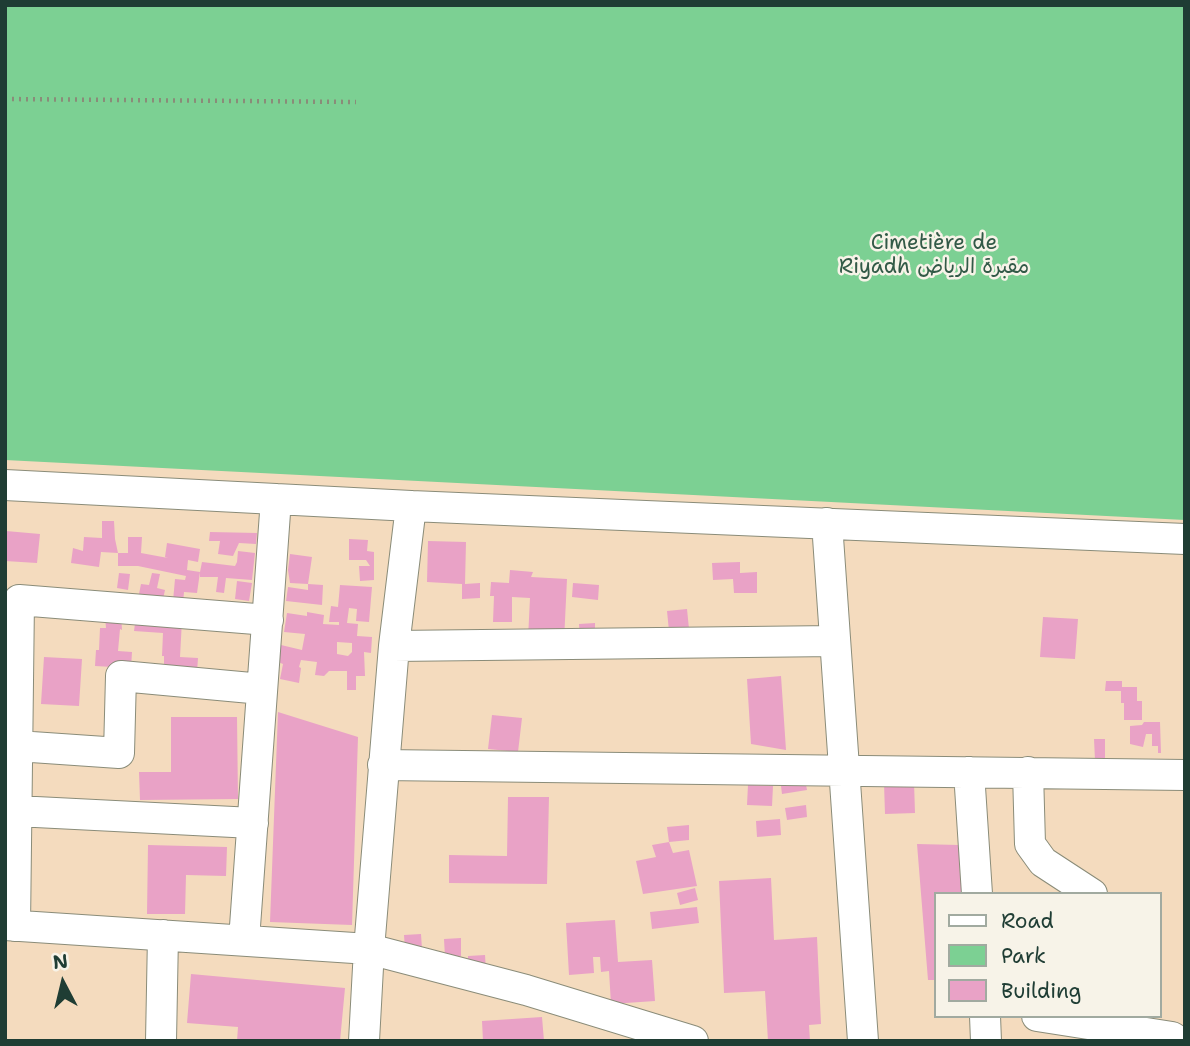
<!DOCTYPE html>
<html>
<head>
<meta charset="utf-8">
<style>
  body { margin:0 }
  #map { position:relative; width:1190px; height:1046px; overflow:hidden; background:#f4dbbe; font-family:"Shantell Sans",sans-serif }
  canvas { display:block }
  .frame { position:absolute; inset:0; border:7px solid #1f3d34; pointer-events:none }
  .legend { position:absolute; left:934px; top:892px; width:228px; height:126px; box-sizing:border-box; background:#f7f3e8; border:2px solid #a1aaa0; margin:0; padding:9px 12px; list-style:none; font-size:21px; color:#1f3d34 }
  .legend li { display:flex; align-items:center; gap:14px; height:35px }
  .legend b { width:35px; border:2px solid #a1aaa0 }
  .north { position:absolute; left:28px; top:948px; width:70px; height:70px; -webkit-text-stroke:5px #f7f3e8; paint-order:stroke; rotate:353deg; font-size:19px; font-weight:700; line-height:28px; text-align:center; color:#1f3d34 }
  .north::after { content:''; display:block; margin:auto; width:24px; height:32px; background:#1f3d34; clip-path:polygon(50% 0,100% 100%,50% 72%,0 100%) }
</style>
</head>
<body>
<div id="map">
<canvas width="1190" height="1046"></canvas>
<div class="frame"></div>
<ul class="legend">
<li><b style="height:9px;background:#fff"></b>Road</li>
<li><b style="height:19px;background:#7cd093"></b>Park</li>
<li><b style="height:19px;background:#e9a2c6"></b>Building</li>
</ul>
<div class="north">N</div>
</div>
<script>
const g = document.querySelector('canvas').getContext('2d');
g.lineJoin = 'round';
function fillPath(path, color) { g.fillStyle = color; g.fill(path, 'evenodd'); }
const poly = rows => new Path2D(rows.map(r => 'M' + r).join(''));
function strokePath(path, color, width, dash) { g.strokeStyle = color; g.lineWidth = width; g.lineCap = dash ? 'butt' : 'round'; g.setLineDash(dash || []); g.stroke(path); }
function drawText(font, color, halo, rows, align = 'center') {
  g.font = font + ' "Shantell Sans","Playpen Sans Arabic",sans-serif'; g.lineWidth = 5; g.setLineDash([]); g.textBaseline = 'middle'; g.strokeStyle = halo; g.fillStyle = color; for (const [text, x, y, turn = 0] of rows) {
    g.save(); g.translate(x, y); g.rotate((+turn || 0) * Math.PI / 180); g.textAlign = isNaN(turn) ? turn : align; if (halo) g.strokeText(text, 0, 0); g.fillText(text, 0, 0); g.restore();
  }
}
fillPath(poly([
  [5,5,1185,5,1185,520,5,460]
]), '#7cd093');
fillPath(poly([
  [102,521,114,521,115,539,118,553,101,552,99,567,71,563,73,548,83,551,84,537,102,538],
  [6,531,40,534,37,563,5,561],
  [210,532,257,533,256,544,239,543,233,556,218,554,220,541,209,541],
  [128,537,142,537,141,553,168,558,165,557,167,543,200,549,198,562,188,560,187,570,200,572,202,562,235,566,237,562,238,551,255,553,252,580,226,578,224,593,216,592,218,577,200,577,200,572,197,593,184,592,183,603,173,601,175,579,185,580,186,576,138,566,118,566,118,553,128,553],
  [349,539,368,540,367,551,374,552,374,580,360,581,359,566,370,566,366,560,349,560],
  [428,541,466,542,465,584,480,583,480,598,462,599,462,584,427,582],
  [290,554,312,557,308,584,290,583,288,570],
  [740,562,740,573,757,572,757,593,734,593,733,579,713,580,712,563],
  [510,570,533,572,531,577,567,579,564,641,528,639,530,598,512,597,512,622,493,622,494,596,490,596,491,582,509,583],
  [119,573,130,574,128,590,117,588],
  [152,573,160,574,157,588,165,590,162,604,138,599,141,584,149,585],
  [237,581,252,583,249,601,235,599],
  [573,583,599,585,598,600,572,597],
  [308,584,323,585,322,605,286,601,288,587,308,590],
  [340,585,372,587,369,622,356,621,357,609,349,608,347,623,358,624,357,636,372,637,371,653,364,652,365,676,356,676,356,690,347,690,347,671,329,671,324,676,315,675,317,662,301,660,299,667,301,668,299,683,280,679,283,664,278,662,281,645,302,650,305,634,284,632,287,613,307,616,307,612,324,615,323,624,339,625,339,622,329,622,331,606,338,607],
  [337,642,352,643,352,652,348,656,337,654],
  [687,609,689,629,669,631,667,611],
  [121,615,122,630,120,629,118,651,132,652,131,668,95,666,96,650,99,650,100,628,106,628,105,616],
  [136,616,182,620,180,657,198,658,197,672,164,670,164,656,162,656,163,633,134,631],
  [1043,617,1078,619,1075,659,1040,657],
  [595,623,595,640,580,640,579,624],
  [44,657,82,659,79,706,41,704],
  [781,676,786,750,751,744,747,679],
  [1106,681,1122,681,1122,687,1137,687,1137,701,1142,701,1142,720,1124,720,1124,703,1121,703,1121,691,1105,691],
  [278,712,358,737,352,925,270,922],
  [492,715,522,718,518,752,488,749],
  [171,717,237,717,238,799,140,800,139,772,171,772],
  [1144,722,1160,722,1161,753,1158,753,1158,746,1152,746,1152,734,1146,734,1143,747,1130,744,1130,726,1142,725],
  [1094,739,1105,739,1105,760,1095,760],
  [804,774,807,790,782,794,780,778],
  [914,782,915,813,885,814,884,783],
  [748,785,773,786,772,806,747,805],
  [508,797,549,797,547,884,449,883,449,855,507,856],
  [806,805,807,817,787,820,785,808],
  [780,819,781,835,757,837,756,821],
  [689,825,689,840,669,842,673,853,689,850,697,886,643,894,636,861,656,857,652,845,669,842,667,827],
  [917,844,959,845,960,876,967,875,968,894,936,894,936,980,928,980],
  [148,845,227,847,226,876,186,875,185,914,147,914],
  [771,878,774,940,817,937,821,1024,809,1025,810,1041,768,1041,765,991,724,993,719,881],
  [695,888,698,900,680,905,677,893],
  [697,907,699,923,652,929,650,912],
  [615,920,618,962,652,960,655,1001,611,1004,609,971,601,972,600,957,593,957,594,973,569,975,566,923],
  [421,934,422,949,405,950,404,935],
  [461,938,461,956,445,957,444,939],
  [485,955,486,971,468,971,468,956],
  [191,974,345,988,340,1041,237,1041,238,1027,187,1023],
  [542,1017,544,1041,483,1041,482,1021]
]), '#e9a2c6');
const minor = poly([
  [5,485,411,506,1185,539],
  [827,523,863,1041],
  [394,646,835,641],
  [17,746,119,753,121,676,262,689],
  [383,765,1185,775],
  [969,772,977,894],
  [1028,772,1030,844,1043,862,1092,894],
  [16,811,253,823],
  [5,925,369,949,526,990,693,1041],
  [15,926,19,600,268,620],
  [244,940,276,499],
  [985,1016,986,1041],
  [1037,1016,1172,1037,1178,1041],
  [161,1041,163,935],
  [364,1041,369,949,394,646,411,506]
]);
strokePath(minor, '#8a8c79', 32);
strokePath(poly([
  [5,99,356,102]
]), '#8a8c79', 4.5, [2, 5]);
strokePath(minor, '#fff', 30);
drawText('21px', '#325a47', '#f7f3e8', [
  ["Cimetière de",934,244],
  ["Riyadh مقبرة الرياض",934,268]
]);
</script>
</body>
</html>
